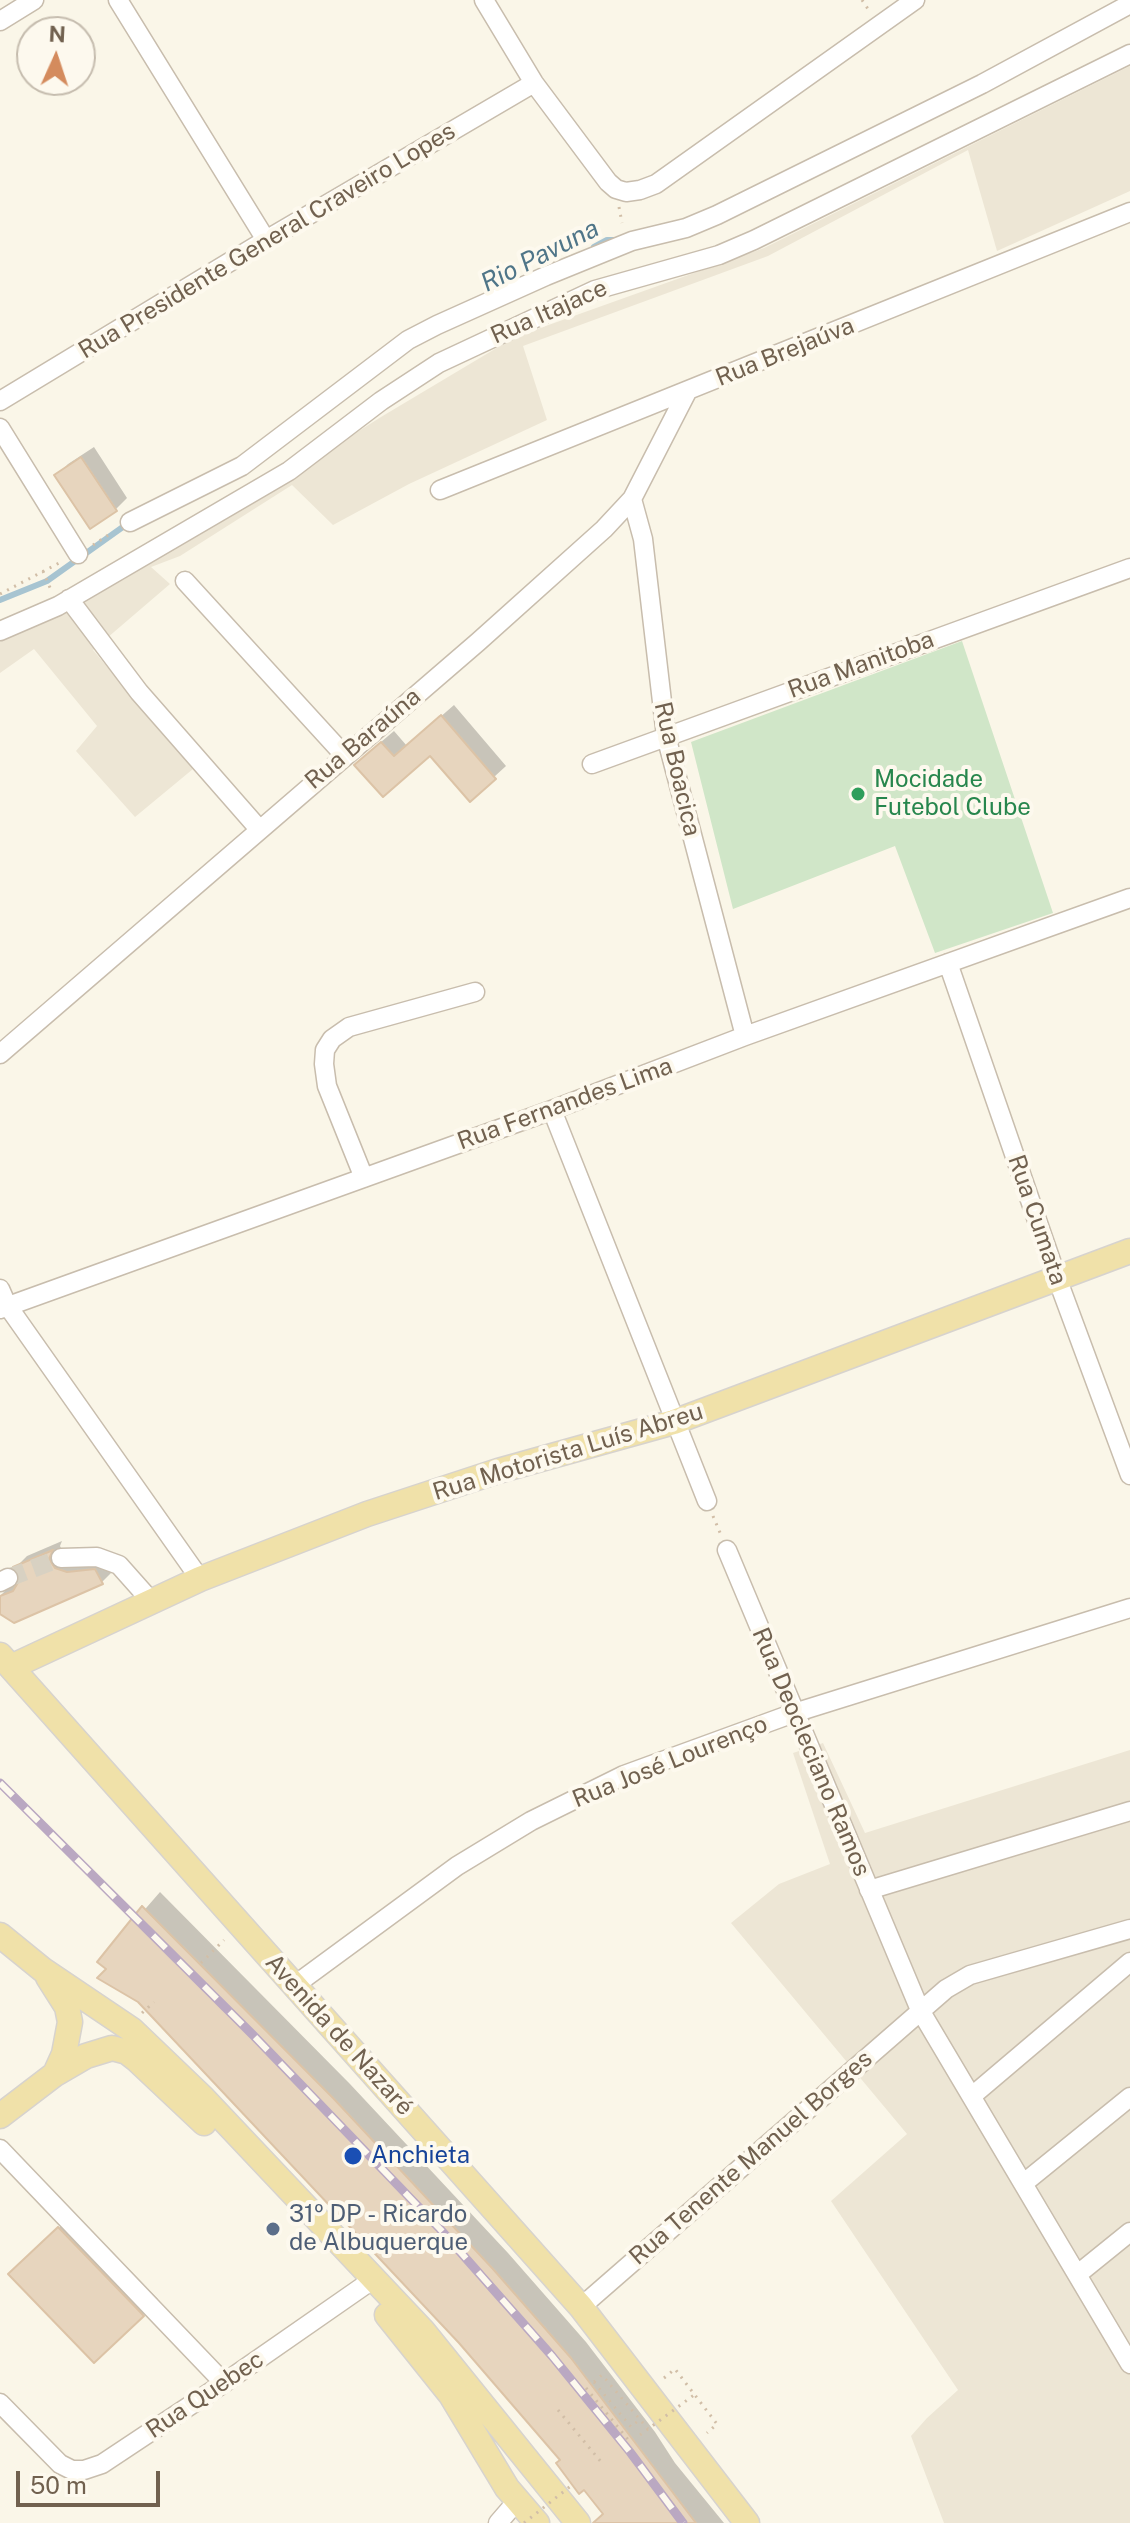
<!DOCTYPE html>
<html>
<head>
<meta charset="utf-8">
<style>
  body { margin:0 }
  #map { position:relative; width:1130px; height:2523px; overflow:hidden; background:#faf6e8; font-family:"Public Sans",sans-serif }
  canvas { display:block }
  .north { position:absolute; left:16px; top:16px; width:80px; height:80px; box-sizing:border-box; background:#fdf9ee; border:2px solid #c5bcae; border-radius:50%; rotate:3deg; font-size:22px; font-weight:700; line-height:32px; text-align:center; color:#71614f }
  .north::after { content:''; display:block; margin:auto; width:28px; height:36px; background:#d48b5d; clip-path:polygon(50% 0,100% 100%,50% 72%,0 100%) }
  .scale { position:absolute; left:16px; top:2471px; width:144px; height:36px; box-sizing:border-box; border:4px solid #71614f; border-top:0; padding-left:10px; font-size:24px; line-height:28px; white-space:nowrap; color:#71614f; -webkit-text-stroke:6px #fdf9ee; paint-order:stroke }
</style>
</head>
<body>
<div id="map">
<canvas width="1130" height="2523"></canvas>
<div class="north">N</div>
<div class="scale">50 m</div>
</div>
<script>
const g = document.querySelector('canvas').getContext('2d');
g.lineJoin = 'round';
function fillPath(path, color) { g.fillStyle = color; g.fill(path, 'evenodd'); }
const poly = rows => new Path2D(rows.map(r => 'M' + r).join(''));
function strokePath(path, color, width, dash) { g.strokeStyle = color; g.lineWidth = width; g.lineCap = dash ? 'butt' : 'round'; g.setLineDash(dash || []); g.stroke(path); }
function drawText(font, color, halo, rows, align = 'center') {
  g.font = font + ' "Public Sans",sans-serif'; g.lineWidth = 8; g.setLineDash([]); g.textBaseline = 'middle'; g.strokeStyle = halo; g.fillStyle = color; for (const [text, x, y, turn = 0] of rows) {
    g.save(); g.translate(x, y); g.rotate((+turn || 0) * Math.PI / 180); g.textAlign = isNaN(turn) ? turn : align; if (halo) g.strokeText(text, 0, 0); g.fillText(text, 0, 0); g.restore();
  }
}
fillPath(poly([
  [1130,66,1130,191,997,251,968,150,768,256,523,346,547,420,409,484,333,525,292,485,180,556,151,567,170,584,93,650,193,769,135,817,76,751,97,726,34,649,0,673,0,641,123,580,381,417,515,337,764,248],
  [823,1743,865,1833,1130,1750,1130,2523,944,2523,911,2436,927,2418,958,2390,831,2201,907,2134,731,1923,779,1884,830,1864,793,1753]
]), '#ede6d5');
fillPath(poly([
  [962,641,1053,913,935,953,895,846,733,909,691,742]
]), '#d0e6c8');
fillPath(poly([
  [94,447,127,498,115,510,57,475,68,464],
  [454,705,506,766,470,799,430,753,383,794,368,753,394,731,407,746],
  [62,1541,60,1546,66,1557,113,1571,101,1583,0,1609,0,1596,8,1588,20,1582,21,1573,16,1567,27,1556],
  [160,1892,350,2084,508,2253,586,2342,655,2432,675,2463,724,2523,608,2523,605,2514,562,2460,460,2342,100,1961],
  [75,2213,158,2299,142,2315,27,2258]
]), '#0003');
strokePath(poly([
  [594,247,607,240,617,240],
  [0,600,47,581,127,524]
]), '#a7c4d1', 6);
const building = poly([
  [81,457,117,511,90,529,54,475,81,457],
  [441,715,496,779,470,802,430,756,383,797,354,765,381,742,394,756,441,715],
  [53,1550,49,1559,55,1568,67,1572,95,1569,103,1584,14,1623,0,1614,0,1596,13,1591,20,1579,18,1572,13,1567,53,1550],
  [142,1906,334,2099,493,2269,571,2358,696,2523,593,2523,603,2514,584,2490,579,2494,556,2463,560,2460,459,2343,138,2002,97,1978,106,1969,97,1962,142,1906],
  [58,2227,144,2316,94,2363,8,2274,58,2227]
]);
fillPath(building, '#e7d5be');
strokePath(building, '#dcc3a6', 2);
strokePath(poly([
  [8,1578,61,1558]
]), '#d8d1c2', 18, [18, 9]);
const minor = poly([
  [118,0,266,240],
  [484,0,534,83,608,182,616,189,626,192,640,190,656,184,915,0],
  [0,21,34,0],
  [0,401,266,240,534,83],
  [0,428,78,554],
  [440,490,1130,212],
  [632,499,643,539,666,736,745,1036],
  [130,522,242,466,408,340,437,325,546,276,632,241,686,228,717,215,982,84,1130,4],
  [185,581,344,755],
  [69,599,139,692,259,829],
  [0,631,58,606,289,471,381,401,439,363,595,290,719,255,754,240,1130,54],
  [592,764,1130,568],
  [948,963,1057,1278,1130,1475],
  [0,1054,478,642,604,529,632,499,687,392],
  [552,1110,707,1501],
  [364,1178,327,1086,324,1064,325,1050,332,1039,349,1027,475,992],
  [0,1289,7,1305,200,1579],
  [0,1309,552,1110,745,1036,1130,898],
  [727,1550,920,2010,1130,2364],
  [61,1558,97,1557,119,1565,151,1601],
  [0,1582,8,1578],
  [869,1890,1130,1811],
  [295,1985,457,1866,531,1821,624,1775,794,1713,1130,1608],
  [972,2096,1130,1962],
  [0,2149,224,2383],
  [1024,2183,1130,2097],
  [1078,2274,1130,2232],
  [581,2307,946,1989,970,1975,1130,1929],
  [0,2403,60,2464,72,2470,84,2470,102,2464,224,2383,375,2278],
  [498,2523,517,2501]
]);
const major = poly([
  [0,1655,581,2307,747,2523],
  [11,1667,200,1579,367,1514,498,1471,674,1422,1130,1251],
  [0,1935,43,1970,132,2030,203,2098,423,2331,578,2523],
  [48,1977,67,2007,70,2022,64,2054,55,2074],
  [0,2116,55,2074,86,2056,112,2048,127,2052,136,2059,204,2123],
  [387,2315,451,2395,507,2488,537,2523]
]);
strokePath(minor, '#c8bdad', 21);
strokePath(major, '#d7d3ce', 27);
strokePath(poly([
  [862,0,868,9],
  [619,207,622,223],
  [93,545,113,532],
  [43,571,51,590],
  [0,594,61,562],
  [713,1516,721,1535],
  [201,1963,224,1940],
  [142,2013,154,2002],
  [664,2378,675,2369,717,2424,707,2433],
  [594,2382,631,2427,639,2420],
  [586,2388,630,2442],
  [558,2410,602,2463]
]), '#d1bea7', 3, [2, 6]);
strokePath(minor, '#fff', 18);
strokePath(major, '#f0e1a9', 24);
const rail = poly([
  [0,1783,253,2035,440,2229,552,2356,630,2452,683,2523]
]);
strokePath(rail, '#baa8c2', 9);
strokePath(rail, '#fdf9ee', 6, [18]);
strokePath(poly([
  [594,2382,602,2375,648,2429],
  [640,2435,694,2395],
  [524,2523,572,2485]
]), '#d1bea7', 3, [2, 6]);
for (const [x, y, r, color] of [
  [858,794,8,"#2e9e5b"],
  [353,2156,10,"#1a4fb4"],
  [273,2229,8,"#5c6f8a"]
]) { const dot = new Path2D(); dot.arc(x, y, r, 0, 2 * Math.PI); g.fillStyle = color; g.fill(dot); strokePath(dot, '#fdf9ee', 3); }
drawText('24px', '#71614f', '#fdf9ee', [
  ["Rua Presidente General Craveiro Lopes",267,241,-31],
  ["Rua Itajace",549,312,-24],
  ["Rua Brejaúva",785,352,-22],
  ["Rua Manitoba",861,665,-20],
  ["Rua Baraúna",363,739,-40],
  ["Rua Boacica",677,769,77],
  ["Rua Fernandes Lima",565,1104,-20],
  ["Rua Cumata",1037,1220,71],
  ["Rua Motorista Luís Abreu",568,1452,-17],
  ["Rua Deocleciano Ramos",811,1752,67],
  ["Rua José Lourenço",670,1762,-22],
  ["Avenida de Nazaré",339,2035,48],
  ["Rua Tenente Manuel Borges",751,2158,-41],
  ["Rua Quebec",205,2395,-34]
]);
drawText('24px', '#27864d', '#fdf9ee', [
  ["Mocidade",874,780],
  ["Futebol Clube",874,808]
], 'left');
drawText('24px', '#164399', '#fdf9ee', [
  ["Anchieta",371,2156]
], 'left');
drawText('24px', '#4e5e75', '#fdf9ee', [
  ["31º DP - Ricardo",289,2215],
  ["de Albuquerque",289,2243]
], 'left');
drawText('italic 26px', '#4f7588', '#fdf9ee', [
  ["Rio Pavuna",540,256,-27]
]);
</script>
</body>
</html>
